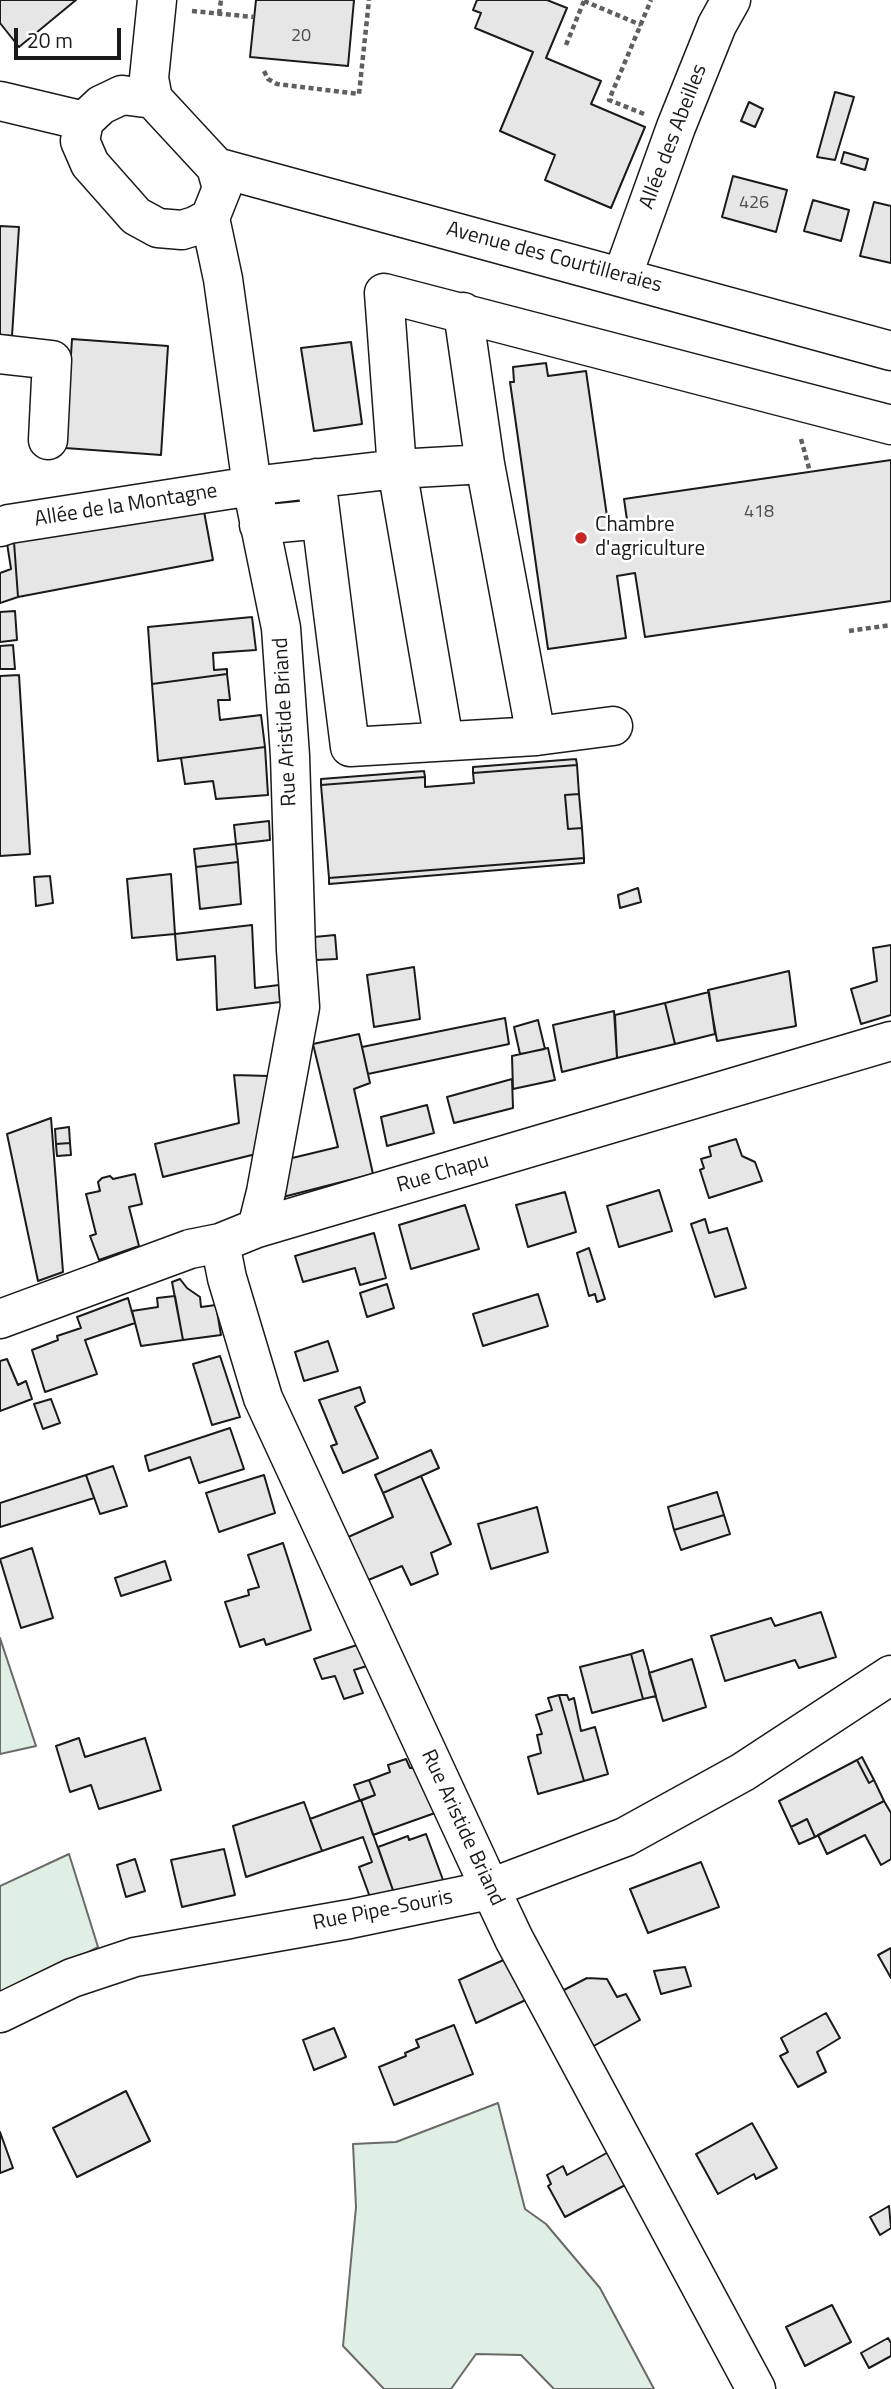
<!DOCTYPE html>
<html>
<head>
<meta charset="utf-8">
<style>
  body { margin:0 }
  #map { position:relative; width:891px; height:2389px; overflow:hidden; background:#fff; font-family:"Titillium Web",sans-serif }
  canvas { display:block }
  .scale { position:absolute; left:14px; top:28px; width:107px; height:32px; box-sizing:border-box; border:4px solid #1a1a1a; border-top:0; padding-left:9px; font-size:21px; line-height:24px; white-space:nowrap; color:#1a1a1a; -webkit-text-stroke:5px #fff; paint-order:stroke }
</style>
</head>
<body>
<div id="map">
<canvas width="891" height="2389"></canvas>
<div class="scale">20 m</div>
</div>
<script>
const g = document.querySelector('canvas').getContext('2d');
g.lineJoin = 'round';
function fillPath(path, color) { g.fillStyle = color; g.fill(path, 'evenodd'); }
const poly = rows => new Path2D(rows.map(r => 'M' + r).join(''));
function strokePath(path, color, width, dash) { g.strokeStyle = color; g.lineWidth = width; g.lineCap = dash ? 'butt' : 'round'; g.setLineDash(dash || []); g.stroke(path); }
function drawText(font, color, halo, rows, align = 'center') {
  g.font = font + ' "Titillium Web",sans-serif'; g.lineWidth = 5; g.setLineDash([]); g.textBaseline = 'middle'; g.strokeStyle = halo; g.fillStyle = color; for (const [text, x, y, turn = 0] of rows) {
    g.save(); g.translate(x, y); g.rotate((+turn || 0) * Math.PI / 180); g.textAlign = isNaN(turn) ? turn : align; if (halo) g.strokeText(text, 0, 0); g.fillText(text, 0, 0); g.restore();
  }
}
const green = poly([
  [0,1638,36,1746,0,1754,0,1638],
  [69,1854,98,1947,0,2001,0,1886,69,1854],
  [498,2103,525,2209,546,2224,600,2288,654,2389,554,2389,521,2355,476,2354,451,2389,384,2389,343,2346,356,2207,353,2144,396,2142,498,2103]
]);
fillPath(green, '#e0efe3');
strokePath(green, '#6a6a6a', 2);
const building = poly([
  [0,0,76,0,19,47,0,23,0,0],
  [256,0,354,0,348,66,250,57,256,0],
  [477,0,547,0,567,8,546,58,601,81,591,104,645,127,611,208,545,180,555,155,500,131,533,52,475,28,481,13,473,10,477,0],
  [835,92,854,97,835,160,817,157,835,92],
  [749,102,763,109,755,127,741,121,749,102],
  [844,152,868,159,865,170,841,163,844,152],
  [733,176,787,190,776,232,722,217,733,176],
  [813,200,849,210,841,241,804,231,813,200],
  [874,202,891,206,891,263,860,256,874,202],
  [0,226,19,227,12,336,0,335,0,226],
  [72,339,168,346,161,455,65,448,72,339],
  [351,342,362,424,314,431,301,348,351,342],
  [546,363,548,376,586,371,609,530,628,527,624,499,891,460,891,601,645,637,635,573,617,576,626,638,548,649,510,382,514,382,513,367,546,363],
  [203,506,213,560,18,597,14,542,203,506],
  [14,542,18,597,0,603,0,573,11,569,7,543,14,542],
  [15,611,17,640,0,642,0,612,15,611],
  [252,617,256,650,213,653,214,670,227,669,227,674,152,684,148,627,252,617],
  [13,645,15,669,0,669,0,646,13,645],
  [227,674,230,700,218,700,220,720,261,715,265,747,158,761,152,684,227,674],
  [19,675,30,854,0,856,0,676,19,675],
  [265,747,268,795,216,799,213,781,185,784,181,758,265,747],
  [576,759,577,765,473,773,473,767,576,759],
  [577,765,579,794,565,795,568,829,582,828,584,858,329,878,321,785,425,777,425,787,474,783,473,773,577,765],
  [424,771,425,777,321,785,321,779,424,771],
  [579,794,582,828,568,829,565,795,579,794],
  [269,821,270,840,236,844,234,825,269,821],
  [236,844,238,862,196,867,194,849,236,844],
  [584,858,584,863,329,884,329,878,584,858],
  [238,862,241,904,200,909,196,867,238,862],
  [171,874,175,934,132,938,127,879,171,874],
  [50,876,53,903,36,906,34,877,50,876],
  [638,888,641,902,620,908,618,895,638,888],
  [252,925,255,988,279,985,280,1002,217,1010,215,956,177,960,175,934,252,925],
  [335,935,337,959,316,960,314,937,335,935],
  [891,945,891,1015,861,1024,851,989,877,981,873,948,891,945],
  [414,967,420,1019,374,1027,367,975,414,967],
  [789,971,796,1026,717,1041,708,990,789,971],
  [709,992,715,1034,675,1044,665,1003,709,992],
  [665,1003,675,1044,617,1058,615,1015,665,1003],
  [614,1011,617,1058,562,1072,553,1025,614,1011],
  [505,1018,509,1044,368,1074,362,1047,505,1018],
  [538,1020,545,1049,520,1054,514,1027,538,1020],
  [359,1034,370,1083,354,1089,373,1174,283,1197,288,1159,338,1147,313,1044,359,1034],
  [548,1048,555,1080,513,1089,512,1056,548,1048],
  [234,1075,268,1076,256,1154,163,1177,155,1144,239,1123,234,1075],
  [512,1079,513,1108,454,1123,447,1097,512,1079],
  [427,1105,434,1133,387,1146,381,1117,427,1105],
  [51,1118,63,1272,38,1281,7,1134,51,1118],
  [69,1127,70,1143,56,1144,55,1129,69,1127],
  [736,1139,742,1156,755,1162,762,1181,709,1198,700,1170,704,1168,701,1159,711,1156,709,1147,736,1139],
  [70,1143,71,1155,57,1156,56,1144,70,1143],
  [135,1174,142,1204,129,1207,139,1246,99,1260,90,1236,96,1234,86,1194,100,1191,98,1182,102,1178,110,1176,113,1179,135,1174],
  [659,1190,672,1231,619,1247,607,1206,659,1190],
  [565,1192,576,1232,528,1247,516,1205,565,1192],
  [465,1205,479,1249,411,1269,399,1225,465,1205],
  [705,1219,709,1233,727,1228,746,1288,715,1297,691,1224,705,1219],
  [374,1233,386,1278,360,1285,355,1268,303,1282,295,1256,374,1233],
  [589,1248,605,1299,597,1302,595,1294,589,1296,577,1253,589,1248],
  [180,1279,187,1288,200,1297,201,1307,216,1305,221,1335,183,1340,172,1282,180,1279],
  [387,1284,394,1308,367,1317,360,1293,387,1284],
  [538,1294,548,1326,483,1346,473,1314,538,1294],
  [175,1296,183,1340,141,1346,132,1311,158,1307,157,1298,175,1296],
  [128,1298,135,1323,85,1340,97,1374,45,1392,32,1350,58,1340,57,1336,81,1328,77,1317,128,1298],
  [328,1341,338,1371,304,1381,295,1352,328,1341],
  [220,1356,240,1417,212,1425,193,1364,220,1356],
  [7,1359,18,1385,26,1381,32,1399,0,1411,0,1361,7,1359],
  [360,1387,365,1402,355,1407,378,1458,343,1473,331,1446,337,1444,319,1400,360,1387],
  [51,1399,60,1423,43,1429,34,1404,51,1399],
  [230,1428,244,1469,199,1483,190,1457,149,1471,145,1456,230,1428],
  [431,1450,439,1468,383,1493,375,1475,431,1450],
  [113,1466,127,1506,100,1514,86,1475,113,1466],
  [86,1475,94,1498,0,1527,0,1503,86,1475],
  [264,1475,275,1513,219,1532,206,1493,264,1475],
  [421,1476,451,1544,431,1553,438,1574,411,1585,402,1566,366,1581,346,1538,393,1517,383,1493,421,1476],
  [717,1492,724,1515,674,1530,668,1507,717,1492],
  [537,1507,548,1552,491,1569,478,1524,537,1507],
  [724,1515,730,1534,681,1550,674,1530,724,1515],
  [283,1543,311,1630,266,1645,264,1639,240,1647,225,1602,249,1595,248,1590,259,1587,248,1555,283,1543],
  [32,1548,53,1618,21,1628,0,1559,32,1548],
  [165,1561,171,1580,121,1596,115,1578,165,1561],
  [821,1612,836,1657,799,1668,795,1660,725,1681,711,1636,771,1618,775,1626,821,1612],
  [357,1645,367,1666,354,1670,363,1693,344,1699,335,1676,322,1679,314,1659,357,1645],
  [643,1650,656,1696,643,1699,631,1654,643,1650],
  [631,1654,643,1699,592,1713,580,1667,631,1654],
  [692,1659,706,1707,663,1721,649,1673,692,1659],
  [559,1695,567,1695,569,1700,574,1698,581,1731,595,1727,608,1774,584,1781,559,1695],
  [559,1695,584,1781,538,1794,528,1757,541,1753,537,1735,542,1734,536,1715,552,1710,548,1698,559,1695],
  [79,1738,85,1757,145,1738,161,1790,99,1809,91,1785,70,1792,56,1746,79,1738],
  [862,1757,874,1780,869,1783,857,1760,862,1757],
  [406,1759,410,1768,414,1768,435,1813,373,1835,361,1800,375,1795,369,1780,390,1772,388,1765,406,1759],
  [857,1760,869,1783,874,1780,884,1801,815,1837,807,1819,791,1827,779,1801,857,1760],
  [369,1780,375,1795,360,1801,354,1785,369,1780],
  [361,1800,395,1896,371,1900,359,1867,372,1862,363,1837,322,1851,310,1819,361,1800],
  [884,1801,891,1813,891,1859,881,1865,865,1835,827,1854,818,1835,884,1801],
  [304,1802,322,1851,246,1877,233,1826,304,1802],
  [807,1819,815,1837,799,1844,791,1827,807,1819],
  [426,1834,446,1888,395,1896,378,1847,408,1836,409,1840,426,1834],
  [224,1849,235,1895,182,1907,171,1860,224,1849],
  [135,1859,145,1891,126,1897,117,1865,135,1859],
  [701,1862,719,1907,648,1933,630,1889,701,1862],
  [891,1948,891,1978,878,1955,891,1948],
  [508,1958,530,1998,476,2023,459,1980,508,1958],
  [685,1967,691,1986,661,1994,654,1971,685,1967],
  [587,1978,607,1979,617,1997,626,1994,640,2020,592,2047,562,1991,587,1978],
  [826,2013,840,2038,817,2052,826,2072,798,2087,780,2056,788,2052,781,2038,826,2013],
  [454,2025,473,2074,394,2105,379,2067,406,2056,405,2053,419,2047,416,2040,454,2025],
  [334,2028,346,2057,314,2070,303,2040,334,2028],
  [126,2091,150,2141,77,2177,53,2128,126,2091],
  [752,2123,777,2168,756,2179,754,2174,718,2194,696,2154,752,2123],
  [0,2132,13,2168,0,2173,0,2132],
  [612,2150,629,2183,565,2217,548,2186,551,2184,547,2175,563,2166,567,2175,612,2150],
  [889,2206,891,2228,880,2235,870,2217,889,2206],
  [832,2305,851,2342,805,2366,786,2327,832,2305],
  [888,2338,891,2343,891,2356,869,2368,861,2353,888,2338]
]);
fillPath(building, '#e6e6e6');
strokePath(building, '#1a1a1a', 2);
const minor = poly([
  [122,95,153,99,216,167,222,188,210,218,195,226,182,230,158,228,136,216,90,164,80,141,84,121,101,105,122,95],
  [153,99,149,78,157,0],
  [0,101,84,121],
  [216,167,891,351],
  [210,218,223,279,252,486,281,628,290,756,296,950,300,1007,266,1192,257,1228],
  [622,277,676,127,717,25,731,0],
  [463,312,485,464,536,736],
  [0,354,52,360,48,440],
  [316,478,350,747,536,736,613,726],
  [259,525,321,519],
  [0,527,9,524,252,486,397,469,485,464],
  [444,741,397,469,384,293,891,425],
  [220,1243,227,1278,263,1398,490,1888,514,1939,756,2389],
  [0,1319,190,1249,220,1243,257,1228,891,1041],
  [0,2013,72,1978,135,1957,350,1919,480,1892,625,1837,743,1772,891,1675]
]);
strokePath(minor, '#1a1a1a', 41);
strokePath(poly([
  [584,1,641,25],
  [192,11,254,17],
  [219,14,221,0],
  [566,45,584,1],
  [264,71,268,79,277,84,359,94,369,0],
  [644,114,609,100,651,0],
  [801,439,810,472],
  [849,631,891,625]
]), '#5f5f5f', 4.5, [5, 3.5]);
strokePath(minor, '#fff', 38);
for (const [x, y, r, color] of [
  [581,538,7,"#c62828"]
]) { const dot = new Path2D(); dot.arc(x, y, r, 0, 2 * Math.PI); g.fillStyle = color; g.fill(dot); strokePath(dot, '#fff', 2.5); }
drawText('18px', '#4d4d4d', null, [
  ["20",301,37],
  ["426",754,204],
  ["418",759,513]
]);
drawText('21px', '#1a1a1a', '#fff', [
  ["Allée des Abeilles",674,137,-69],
  ["Avenue des Courtilleraies",554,258,15],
  ["Allée de la Montagne",126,506,-9],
  ["Rue Aristide Briand",286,722,-93],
  ["Rue Chapu",443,1174,-16],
  ["Rue Aristide Briand",462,1828,65],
  ["Rue Pipe-Souris",383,1911,-11]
]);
drawText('21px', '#1a1a1a', '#fff', [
  ["Chambre",595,526],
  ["d'agriculture",595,550]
], 'left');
</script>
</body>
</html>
